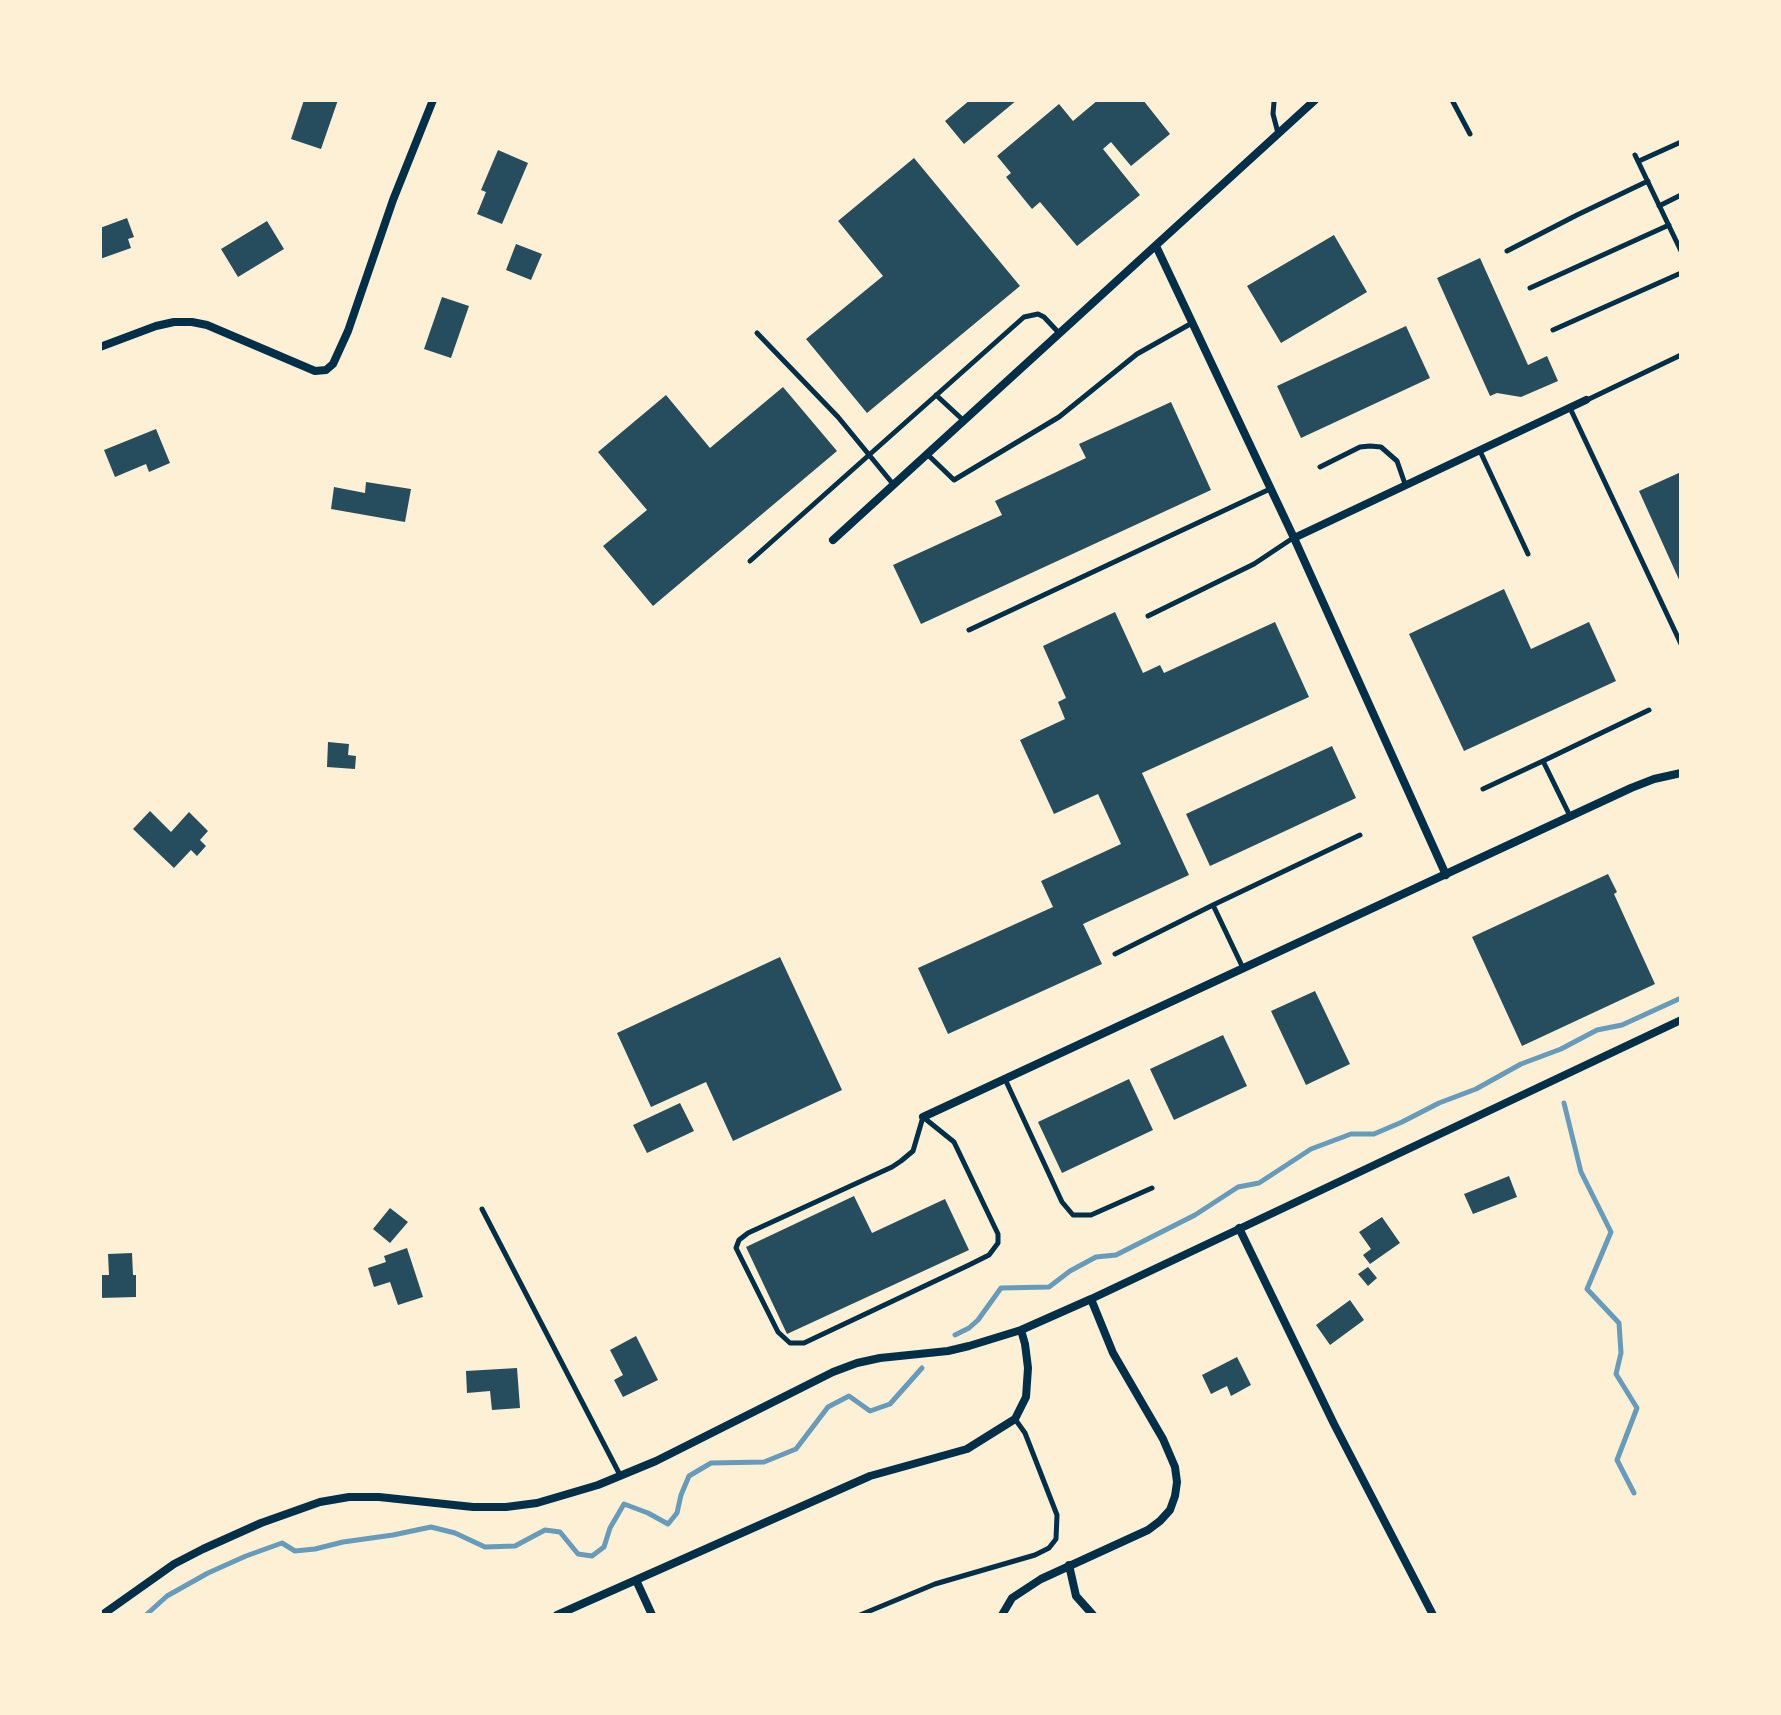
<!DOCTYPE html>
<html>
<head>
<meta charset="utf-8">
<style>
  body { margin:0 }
  #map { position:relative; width:1781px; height:1715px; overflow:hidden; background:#fdf0d5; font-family:Overpass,sans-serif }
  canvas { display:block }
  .frame { position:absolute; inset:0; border:102px solid #fdf0d5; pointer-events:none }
</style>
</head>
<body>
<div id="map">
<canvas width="1781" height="1715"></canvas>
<div class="frame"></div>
</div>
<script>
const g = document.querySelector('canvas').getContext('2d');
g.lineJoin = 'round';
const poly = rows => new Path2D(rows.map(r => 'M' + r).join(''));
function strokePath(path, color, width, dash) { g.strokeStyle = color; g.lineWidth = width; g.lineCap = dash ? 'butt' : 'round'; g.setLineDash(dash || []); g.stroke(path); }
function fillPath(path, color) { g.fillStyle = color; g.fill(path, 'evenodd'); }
strokePath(poly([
  [1564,1103,1581,1172,1611,1232,1587,1289,1619,1323,1621,1353,1616,1374,1637,1408,1617,1460,1634,1493],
  [955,1335,969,1328,978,1320,1001,1288,1049,1287,1070,1271,1096,1257,1116,1255,1195,1215,1238,1187,1259,1183,1311,1149,1351,1134,1374,1134,1402,1122,1439,1103,1476,1089,1521,1064,1561,1049,1597,1030,1622,1025,1681,998],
  [146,1615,167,1596,208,1573,246,1556,282,1543,295,1551,315,1549,343,1542,393,1535,431,1527,455,1533,485,1547,515,1546,545,1530,560,1532,578,1554,592,1556,604,1547,610,1528,624,1504,648,1513,668,1524,677,1513,681,1495,689,1476,711,1463,764,1462,796,1449,828,1407,849,1396,870,1411,890,1404,922,1368]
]), '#669bbc', 5);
fillPath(poly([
  [304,100,338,100,321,149,291,139],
  [970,100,1017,100,964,144,945,121],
  [1098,100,1143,100,1170,134,1131,166,1111,142,1103,149,1140,195,1077,246,1040,202,1032,209,1006,177,1011,173,997,156,1059,104,1073,121],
  [498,150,528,163,502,224,477,214,486,192,481,190],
  [914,158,1020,286,867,413,806,339,883,276,838,221],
  [127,218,134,237,128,239,131,248,100,259,100,228],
  [267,221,284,249,238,277,221,249],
  [1334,235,1367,292,1281,343,1247,286],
  [516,244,542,254,531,280,506,270],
  [1480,258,1528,365,1547,356,1558,381,1521,397,1497,393,1490,396,1437,278],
  [442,297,469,306,451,358,424,349],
  [1406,326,1430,378,1301,438,1277,386],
  [783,387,837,451,653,606,603,546,647,510,598,452,666,395,710,448],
  [1171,402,1211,490,921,624,893,565,1002,515,995,501,1086,458,1079,444],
  [156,429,170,463,149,472,146,464,115,477,104,450],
  [1681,472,1681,584,1639,491],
  [366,482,411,489,405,522,331,509,334,487,365,493],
  [1504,589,1531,649,1589,622,1616,681,1464,751,1409,634],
  [1115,612,1143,673,1160,665,1164,673,1275,622,1309,697,1142,773,1189,875,1083,924,1102,964,948,1034,918,968,1053,907,1041,881,1121,844,1098,794,1054,814,1020,740,1065,719,1058,702,1066,698,1043,646],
  [328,742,349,744,348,755,356,756,355,769,327,767],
  [1332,746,1356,798,1210,866,1186,814],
  [150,811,171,832,189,812,208,831,200,840,206,846,197,856,191,850,174,868,133,829],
  [1608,874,1617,892,1614,894,1655,984,1522,1046,1472,937],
  [780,957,842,1090,733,1141,706,1082,651,1107,617,1033],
  [1315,991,1350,1064,1306,1085,1271,1011],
  [1223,1035,1247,1086,1174,1120,1150,1069],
  [1129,1079,1153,1130,1062,1173,1038,1122],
  [680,1103,694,1131,647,1153,633,1125],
  [1509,1176,1517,1197,1473,1214,1464,1194],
  [854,1196,872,1233,945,1199,969,1250,787,1334,746,1247],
  [390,1208,408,1222,390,1243,373,1229],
  [1382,1217,1400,1243,1370,1264,1363,1255,1371,1249,1359,1232],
  [407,1248,423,1297,398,1305,390,1282,374,1287,368,1268,386,1262,384,1256],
  [132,1253,133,1275,136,1275,136,1297,100,1298,100,1275,109,1275,108,1254],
  [1368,1267,1377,1278,1368,1286,1358,1274],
  [1350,1300,1364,1320,1330,1345,1316,1325],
  [636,1336,658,1380,623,1397,614,1380,623,1375,610,1350],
  [1237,1357,1251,1385,1231,1396,1227,1386,1211,1394,1202,1375],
  [517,1368,520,1408,492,1410,490,1391,467,1393,466,1371]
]), '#264d5e');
strokePath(poly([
  [1275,100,1274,102,1273,114,1278,133],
  [1452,100,1470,134],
  [1635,155,1681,251],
  [1639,161,1681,142],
  [1659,206,1681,195],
  [1507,251,1577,215,1648,181],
  [1530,288,1669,225],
  [1553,330,1681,273],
  [757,333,838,417,893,484],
  [936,395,963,420],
  [1587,400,1681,355],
  [1570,408,1681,644],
  [1480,451,1528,554],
  [927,454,954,480,1059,417,1137,354,1192,323],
  [1320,467,1360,447,1370,446,1381,447,1397,461,1405,484],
  [750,561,1024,317,1038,314,1044,317,1059,333],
  [1148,616,1254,564,1293,538],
  [969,630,1270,489],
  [1483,789,1543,761],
  [1570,816,1543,761,1649,710],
  [1213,905,1360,835],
  [1115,954,1213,905,1243,968],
  [1005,1079,1062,1202,1073,1215,1091,1215,1152,1188],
  [923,1117,954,1142,998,1234,998,1243,989,1255,969,1265,804,1343,790,1343,778,1332,736,1248,739,1240,748,1233,892,1167,901,1161,913,1151,923,1117],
  [482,1209,620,1475],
  [860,1615,935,1584,1035,1555,1049,1548,1056,1539,1057,1515,1025,1433,1015,1419]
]), '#003049', 5);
strokePath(poly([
  [1156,246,1294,538,1446,875],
  [100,347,156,326,174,322,192,322,207,325,315,371,326,370,333,364,348,331,393,200,433,100],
  [1294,538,1586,400],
  [833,540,1315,100],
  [923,1117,1631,788,1654,779,1681,773],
  [1239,1228,1334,1424,1433,1615],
  [1069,1565,1076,1596,1093,1615],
  [636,1580,652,1615],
  [102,1615,174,1564,203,1549,261,1523,320,1502,349,1497,379,1497,473,1507,506,1507,537,1503,598,1485,656,1461,833,1372,857,1363,880,1358,948,1351,969,1346,1021,1330,1091,1299,1681,1020],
  [557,1615,870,1476,967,1449,1015,1419,1026,1397,1028,1368,1025,1344,1021,1330],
  [1002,1615,1012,1598,1041,1579,1148,1530,1160,1521,1170,1510,1175,1496,1177,1482,1175,1467,1163,1439,1113,1353,1091,1299]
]), '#003049', 8);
</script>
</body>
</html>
